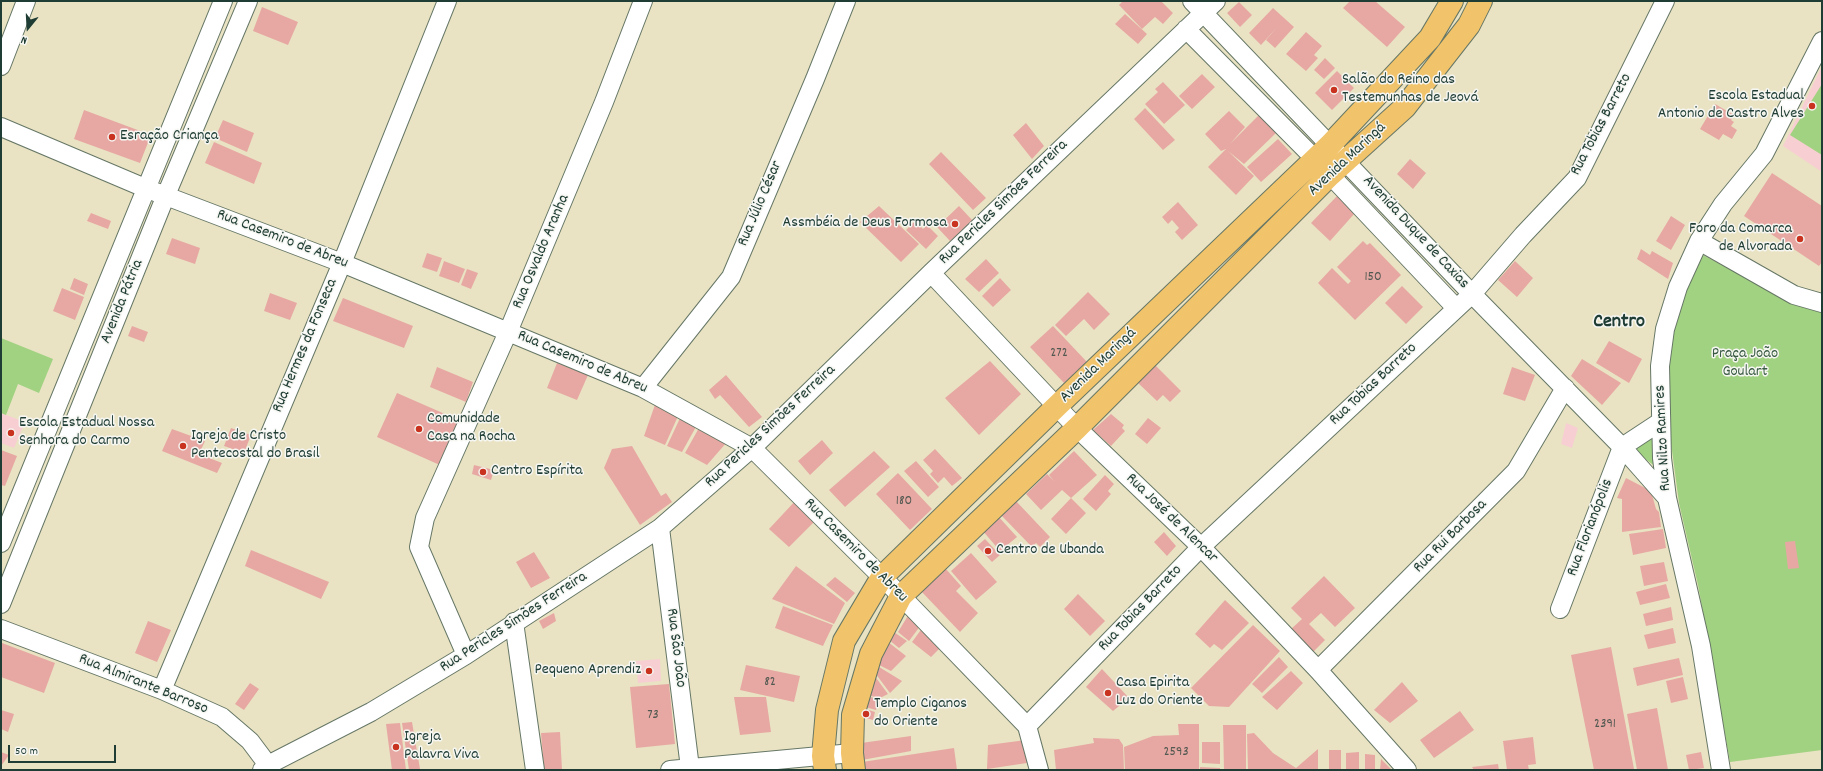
<!DOCTYPE html>
<html>
<head>
<meta charset="utf-8">
<style>
  body { margin:0 }
  #map { position:relative; width:1823px; height:771px; overflow:hidden; background:#e9e3c3; font-family:Dekko,sans-serif }
  canvas { display:block }
  .frame { position:absolute; inset:0; border:2px solid #1f3d34; pointer-events:none }
  .north { position:absolute; left:8px; top:8px; width:40px; height:40px; -webkit-text-stroke:3px #f6f6f2; paint-order:stroke; rotate:198deg; font-size:11px; font-weight:700; line-height:16px; text-align:center; color:#1f3d34 }
  .north::after { content:''; display:block; margin:auto; width:14px; height:18px; background:#1f3d34; clip-path:polygon(50% 0,100% 100%,50% 72%,0 100%) }
  .scale { position:absolute; left:8px; top:745px; width:108px; height:18px; box-sizing:border-box; border:2px solid #1f3d34; border-top:0; padding-left:5px; font-size:12px; line-height:14px; white-space:nowrap; color:#1f3d34; -webkit-text-stroke:3px #f6f6f2; paint-order:stroke }
</style>
</head>
<body>
<div id="map">
<canvas width="1823" height="771"></canvas>
<div class="frame"></div>
<div class="north">N</div>
<div class="scale">50 m</div>
</div>
<script>
const g = document.querySelector('canvas').getContext('2d');
g.lineJoin = 'round';
function fillPath(path, color) { g.fillStyle = color; g.fill(path, 'evenodd'); }
const poly = rows => new Path2D(rows.map(r => 'M' + r).join(''));
function strokePath(path, color, width, dash) { g.strokeStyle = color; g.lineWidth = width; g.lineCap = dash ? 'butt' : 'round'; g.setLineDash(dash || []); g.stroke(path); }
function drawText(font, color, halo, rows, align = 'center') {
  g.font = font + ' Dekko,sans-serif'; g.lineWidth = 3; g.setLineDash([]); g.textBaseline = 'middle'; g.strokeStyle = halo; g.fillStyle = color; for (const [text, x, y, turn = 0] of rows) {
    g.save(); g.translate(x, y); g.rotate((+turn || 0) * Math.PI / 180); g.textAlign = isNaN(turn) ? turn : align; if (halo) g.strokeText(text, 0, 0); g.fillText(text, 0, 0); g.restore();
  }
}
fillPath(poly([
  [1822,66,1822,172,1783,146],
  [1,413,25,422,14,448,1,443],
  [1566,423,1578,428,1572,448,1561,444],
  [660,659,661,681,638,683,636,661]
]), '#f7cfd2');
fillPath(poly([
  [1822,84,1822,155,1790,135],
  [1697,252,1792,302,1822,310,1822,750,1730,762,1698,585,1679,503,1669,428,1668,343],
  [1,338,53,359,39,393,18,384,6,415,1,413],
  [1651,434,1656,467,1628,446]
]), '#a1d281');
fillPath(poly([
  [1123,1,1161,1,1173,13,1163,24,1155,17,1142,29,1119,5],
  [1350,1,1375,1,1405,27,1387,47,1343,8],
  [1239,2,1252,15,1240,27,1227,13],
  [262,7,298,22,288,45,253,31],
  [1273,8,1294,27,1275,48,1266,40,1278,26,1261,45,1249,33],
  [1125,14,1147,34,1138,44,1115,24],
  [1306,32,1322,46,1314,55,1318,58,1306,71,1286,54],
  [1325,58,1335,68,1324,79,1314,70],
  [1337,71,1354,88,1332,110,1315,93],
  [1202,74,1215,87,1192,109,1179,96],
  [1163,82,1185,105,1164,124,1145,104,1158,92,1155,89],
  [1715,104,1734,115,1731,120,1734,122,1731,126,1737,130,1732,139,1723,134,1719,140,1700,129],
  [1145,108,1175,140,1163,150,1134,119],
  [84,110,151,135,140,163,74,139],
  [1229,111,1245,127,1230,144,1259,115,1276,133,1244,164,1228,151,1254,176,1236,195,1208,167,1226,149,1221,151,1205,134],
  [223,120,254,133,247,152,215,138],
  [1026,123,1044,146,1032,159,1013,135],
  [1278,139,1292,154,1261,182,1247,167],
  [214,142,262,163,254,184,205,163],
  [941,152,986,198,973,210,929,164],
  [1410,159,1426,173,1413,189,1397,174],
  [1772,173,1822,206,1822,262,1819,266,1744,216],
  [1337,196,1355,213,1330,241,1311,223],
  [1178,202,1198,225,1182,240,1175,232,1179,228,1172,220,1168,224,1162,217],
  [879,206,919,244,901,262,860,222],
  [959,206,973,221,950,241,937,227],
  [91,213,111,221,108,229,87,221],
  [1671,216,1685,225,1671,250,1656,241],
  [915,221,923,229,927,225,938,236,926,249,906,230],
  [172,238,200,248,195,264,166,254],
  [1363,241,1367,245,1370,243,1401,275,1355,320,1318,283,1332,268,1348,284,1351,281,1337,267],
  [1641,249,1650,255,1652,251,1673,263,1668,279,1637,259],
  [427,253,442,258,437,272,422,267],
  [986,259,999,273,979,292,965,279],
  [444,261,465,269,459,283,439,276],
  [1515,261,1533,278,1517,297,1498,280],
  [467,269,478,273,471,289,461,285],
  [74,278,88,284,84,295,70,289],
  [1000,278,1011,290,993,307,982,296],
  [1402,286,1423,307,1406,324,1385,303],
  [62,288,84,297,75,320,53,311],
  [1088,292,1110,314,1094,330,1084,319,1066,336,1055,325],
  [270,293,297,303,290,320,264,311],
  [343,298,413,326,404,348,333,321],
  [132,326,148,332,144,342,128,336],
  [1053,326,1087,362,1064,383,1030,347],
  [1609,341,1642,359,1629,383,1596,363],
  [1582,359,1621,383,1602,405,1571,376],
  [990,361,1021,394,979,435,945,398],
  [557,363,588,375,577,400,547,388],
  [1155,365,1181,391,1170,402,1163,395,1157,401,1137,382],
  [437,367,473,382,466,402,430,387],
  [1512,367,1535,375,1525,401,1503,394],
  [726,375,762,417,749,427,720,395,715,399,709,390],
  [397,393,461,421,442,466,377,437],
  [656,402,679,414,665,445,644,436],
  [1111,414,1124,425,1122,428,1125,431,1111,446,1093,430],
  [681,416,697,425,682,452,667,446],
  [1148,418,1161,428,1147,444,1135,434],
  [700,426,727,442,707,465,685,453],
  [231,428,251,435,244,453,224,446],
  [172,429,205,441,199,454,222,463,217,473,162,451],
  [822,440,833,453,810,475,798,461],
  [632,446,661,496,666,493,672,502,640,525,604,468,612,449],
  [935,449,962,478,952,486,944,477,938,483,930,474,933,471,923,460],
  [1,450,17,456,5,486,1,485],
  [874,451,890,467,845,507,829,490],
  [1074,451,1097,475,1071,498,1062,490,1041,510,1026,494,1047,474,1054,481,1049,475],
  [916,461,939,487,928,497,904,471],
  [474,465,494,470,491,480,472,474],
  [898,473,932,509,910,530,876,494],
  [1105,475,1114,484,1108,491,1111,494,1096,511,1083,499],
  [1626,478,1651,491,1656,509,1659,512,1661,527,1622,532,1622,499,1617,498],
  [1071,498,1086,513,1066,534,1051,519],
  [797,499,816,520,789,547,769,529],
  [1016,501,1050,537,1040,547,1036,543,1032,547,1001,515],
  [998,516,1017,537,1000,551,982,530],
  [1663,529,1666,548,1633,555,1629,534],
  [1164,532,1176,546,1167,556,1154,542],
  [985,539,1000,555,992,562,977,546],
  [1795,541,1799,568,1788,569,1785,542],
  [251,550,329,582,321,599,245,566],
  [534,552,550,578,531,588,516,562],
  [971,553,997,582,976,600,951,571],
  [1664,562,1668,581,1644,586,1640,566],
  [796,566,845,603,834,624,772,599],
  [945,568,961,586,956,591,978,613,960,632,921,591],
  [1324,576,1355,608,1335,627,1321,613,1309,624,1325,640,1313,652,1290,630,1302,619,1291,608],
  [835,577,855,593,847,602,826,585],
  [1666,584,1670,598,1640,605,1636,592],
  [1078,594,1105,621,1090,636,1064,609],
  [1225,600,1249,623,1222,650,1214,644,1210,648,1195,634],
  [783,606,833,625,823,646,775,628],
  [1671,607,1673,620,1646,626,1643,614],
  [554,613,556,621,543,629,539,621],
  [909,614,921,625,909,641,898,632],
  [148,621,171,630,157,662,135,653],
  [1253,625,1280,651,1229,707,1209,706,1191,688],
  [923,627,943,645,931,657,912,642],
  [888,628,907,641,899,648,884,636],
  [1673,628,1676,643,1648,649,1644,635],
  [883,638,906,656,891,671,871,661],
  [2,643,55,663,44,693,1,677],
  [1611,647,1634,769,1594,770,1571,655],
  [1279,657,1288,667,1262,693,1252,684],
  [1679,658,1683,675,1637,686,1633,668],
  [871,662,902,681,890,693,875,673],
  [746,665,800,676,794,702,740,690],
  [1102,669,1129,698,1113,711,1086,687],
  [1291,671,1303,683,1277,710,1262,697],
  [874,675,888,694,880,698,862,694],
  [1683,677,1688,699,1671,703,1666,681],
  [1402,682,1418,701,1390,723,1374,710],
  [250,683,259,689,244,710,235,704],
  [669,684,675,744,636,748,630,687],
  [862,695,879,699,876,710,858,705],
  [734,697,766,697,771,732,740,735],
  [859,707,875,712,873,720,856,715],
  [1657,708,1668,770,1637,770,1627,714],
  [1,710,14,714,8,732,1,729],
  [1460,711,1474,730,1434,758,1420,740],
  [412,722,420,769,409,770,402,723],
  [400,723,406,770,392,770,386,724],
  [1178,724,1199,724,1199,770,1125,770,1124,747,1153,736,1179,735],
  [1223,725,1246,725,1246,770,1224,770],
  [560,732,562,770,544,770,541,733],
  [1254,733,1273,753,1296,768,1318,749,1318,770,1248,770,1247,734],
  [911,736,911,751,862,760,861,743],
  [1533,737,1536,764,1528,765,1529,770,1507,770,1503,741],
  [1093,738,1119,739,1123,745,1124,770,1056,770,1054,750,1094,743],
  [1026,740,1027,763,987,769,988,745],
  [1202,742,1220,742,1220,764,1202,763],
  [954,748,957,770,863,770,862,762],
  [1329,750,1341,750,1341,770,1329,770],
  [1,752,9,755,1,766],
  [1359,752,1359,770,1346,770,1346,753],
  [1701,752,1704,768,1689,770,1686,755],
  [1365,754,1375,755,1375,770,1365,770],
  [1381,759,1392,770,1380,770],
  [1498,764,1499,770,1474,770,1472,767],
  [1200,767,1220,768,1220,770,1200,770]
]), '#e7a8a3');
const minor = poly([
  [1192,1,1472,294,1622,447,1667,498],
  [1186,29,1315,159,1456,308],
  [1,66,26,1],
  [1,127,145,188,342,263,643,388,752,448,901,596,1027,726,1039,770],
  [1699,241,1794,295,1822,303],
  [931,273,1077,428,1201,547,1318,670,1407,770],
  [643,388,731,277,815,79,846,1],
  [1622,447,1660,422],
  [660,528,690,768],
  [1,543,223,1],
  [1,604,166,195,248,1],
  [1560,609,1622,447],
  [514,622,535,770],
  [1,629,162,690,222,717,250,741,268,765,269,770],
  [466,655,419,547,425,518,508,332,604,102,643,1],
  [1318,670,1516,471,1565,388],
  [162,690,342,263,447,1],
  [1027,726,1201,547,1472,294,1523,235,1577,178,1665,1],
  [262,770,268,765,371,712,466,655,660,528,752,448,931,273,1216,1],
  [670,770,852,753],
  [1721,770,1701,646,1667,498,1662,458,1660,366,1665,329,1678,287,1699,241,1723,204,1764,154,1822,41]
]);
const major = poly([
  [825,770,823,756,827,710,844,641,882,577,1057,406,1330,145,1430,38,1452,1],
  [854,770,852,753,853,715,871,654,901,596,1077,428,1330,175,1405,107,1469,25,1481,1]
]);
strokePath(minor, '#676', 20);
strokePath(major, '#676', 24);
strokePath(minor, '#fff', 18);
strokePath(major, '#f1c36a', 22);
for (const [x, y, r, color] of [
  [1334,90,4,"#c8321e"],
  [1812,106,4,"#c8321e"],
  [112,137,4,"#c8321e"],
  [955,224,4,"#c8321e"],
  [1800,239,4,"#c8321e"],
  [419,429,4,"#c8321e"],
  [11,433,4,"#c8321e"],
  [183,446,4,"#c8321e"],
  [483,472,4,"#c8321e"],
  [988,551,4,"#c8321e"],
  [649,671,4,"#c8321e"],
  [1108,693,4,"#c8321e"],
  [866,714,4,"#c8321e"],
  [396,747,4,"#c8321e"]
]) { const dot = new Path2D(); dot.arc(x, y, r, 0, 2 * Math.PI); g.fillStyle = color; g.fill(dot); strokePath(dot, '#f6f6f2', 1.5); }
drawText('14px', '#515850', null, [
  ["150",1373,278],
  ["272",1059,354],
  ["180",904,502],
  ["82",770,683],
  ["73",653,716],
  ["2391",1605,725],
  ["2593",1176,753]
]);
drawText('16px', '#1f3d34', '#f6f6f2', [
  ["Salão do Reino das",1342,81],
  ["Testemunhas de Jeová",1342,99],
  ["Escola Estadual",1804,97,"right"],
  ["Antonio de Castro Alves",1804,115,"right"],
  ["Esração Criança",120,137],
  ["Assmbéia de Deus Formosa",947,224,"right"],
  ["Foro da Comarca",1792,230,"right"],
  ["de Alvorada",1792,248,"right"],
  ["Comunidade",427,420],
  ["Casa na Rocha",427,438],
  ["Escola Estadual Nossa",19,424],
  ["Senhora do Carmo",19,442],
  ["Igreja de Cristo",191,437],
  ["Pentecostal do Brasil",191,455],
  ["Centro Espírita",491,472],
  ["Centro de Ubanda",996,551],
  ["Pequeno Aprendiz",641,671,"right"],
  ["Casa Epirita",1116,684],
  ["Luz do Oriente",1116,702],
  ["Templo Ciganos",874,705],
  ["do Oriente",874,723],
  ["Igreja",404,738],
  ["Palavra Viva",404,756]
], 'left');
drawText('16px', '#1f3d34', '#f6f6f2', [
  ["Rua Tobias Barreto",1602,125,-62],
  ["Avenida Maringá",1348,160,-43],
  ["Rua Pericles Simões Ferreira",1004,203,-44],
  ["Rua Júlio César",761,204,-67],
  ["Avenida Duque de Caxias",1415,233,47],
  ["Rua Casemiro de Abreu",282,240,21],
  ["Rua Osvaldo Aranha",542,252,-67],
  ["Avenida Pátria",123,302,-68],
  ["Rua Hermes da Fonseca",306,346,-67],
  ["Rua Casemiro de Abreu",582,363,23],
  ["Avenida Maringá",1099,366,-44],
  ["Rua Tobias Barreto",1374,385,-43],
  ["Rua Pericles Simões Ferreira",771,427,-43],
  ["Rua Nilzo Ramires",1664,438,-93],
  ["Rua José de Alencar",1171,519,44],
  ["Rua Florianópolis",1591,528,-69],
  ["Rua Rui Barbosa",1451,537,-45],
  ["Rua Casemiro de Abreu",855,551,45],
  ["Rua Tobias Barreto",1141,609,-46],
  ["Rua Pericles Simões Ferreira",514,623,-33],
  ["Rua São João",675,648,83],
  ["Rua Almirante Barroso",143,685,22]
]);
drawText('16px', '#395b43', '#f6f6f2', [
  ["Praça João",1745,355],
  ["Goulart",1745,373]
]);
drawText('bold 20px', '#1f3d34', '#f6f6f2', [
  ["Centro",1619,323]
]);
</script>
</body>
</html>
